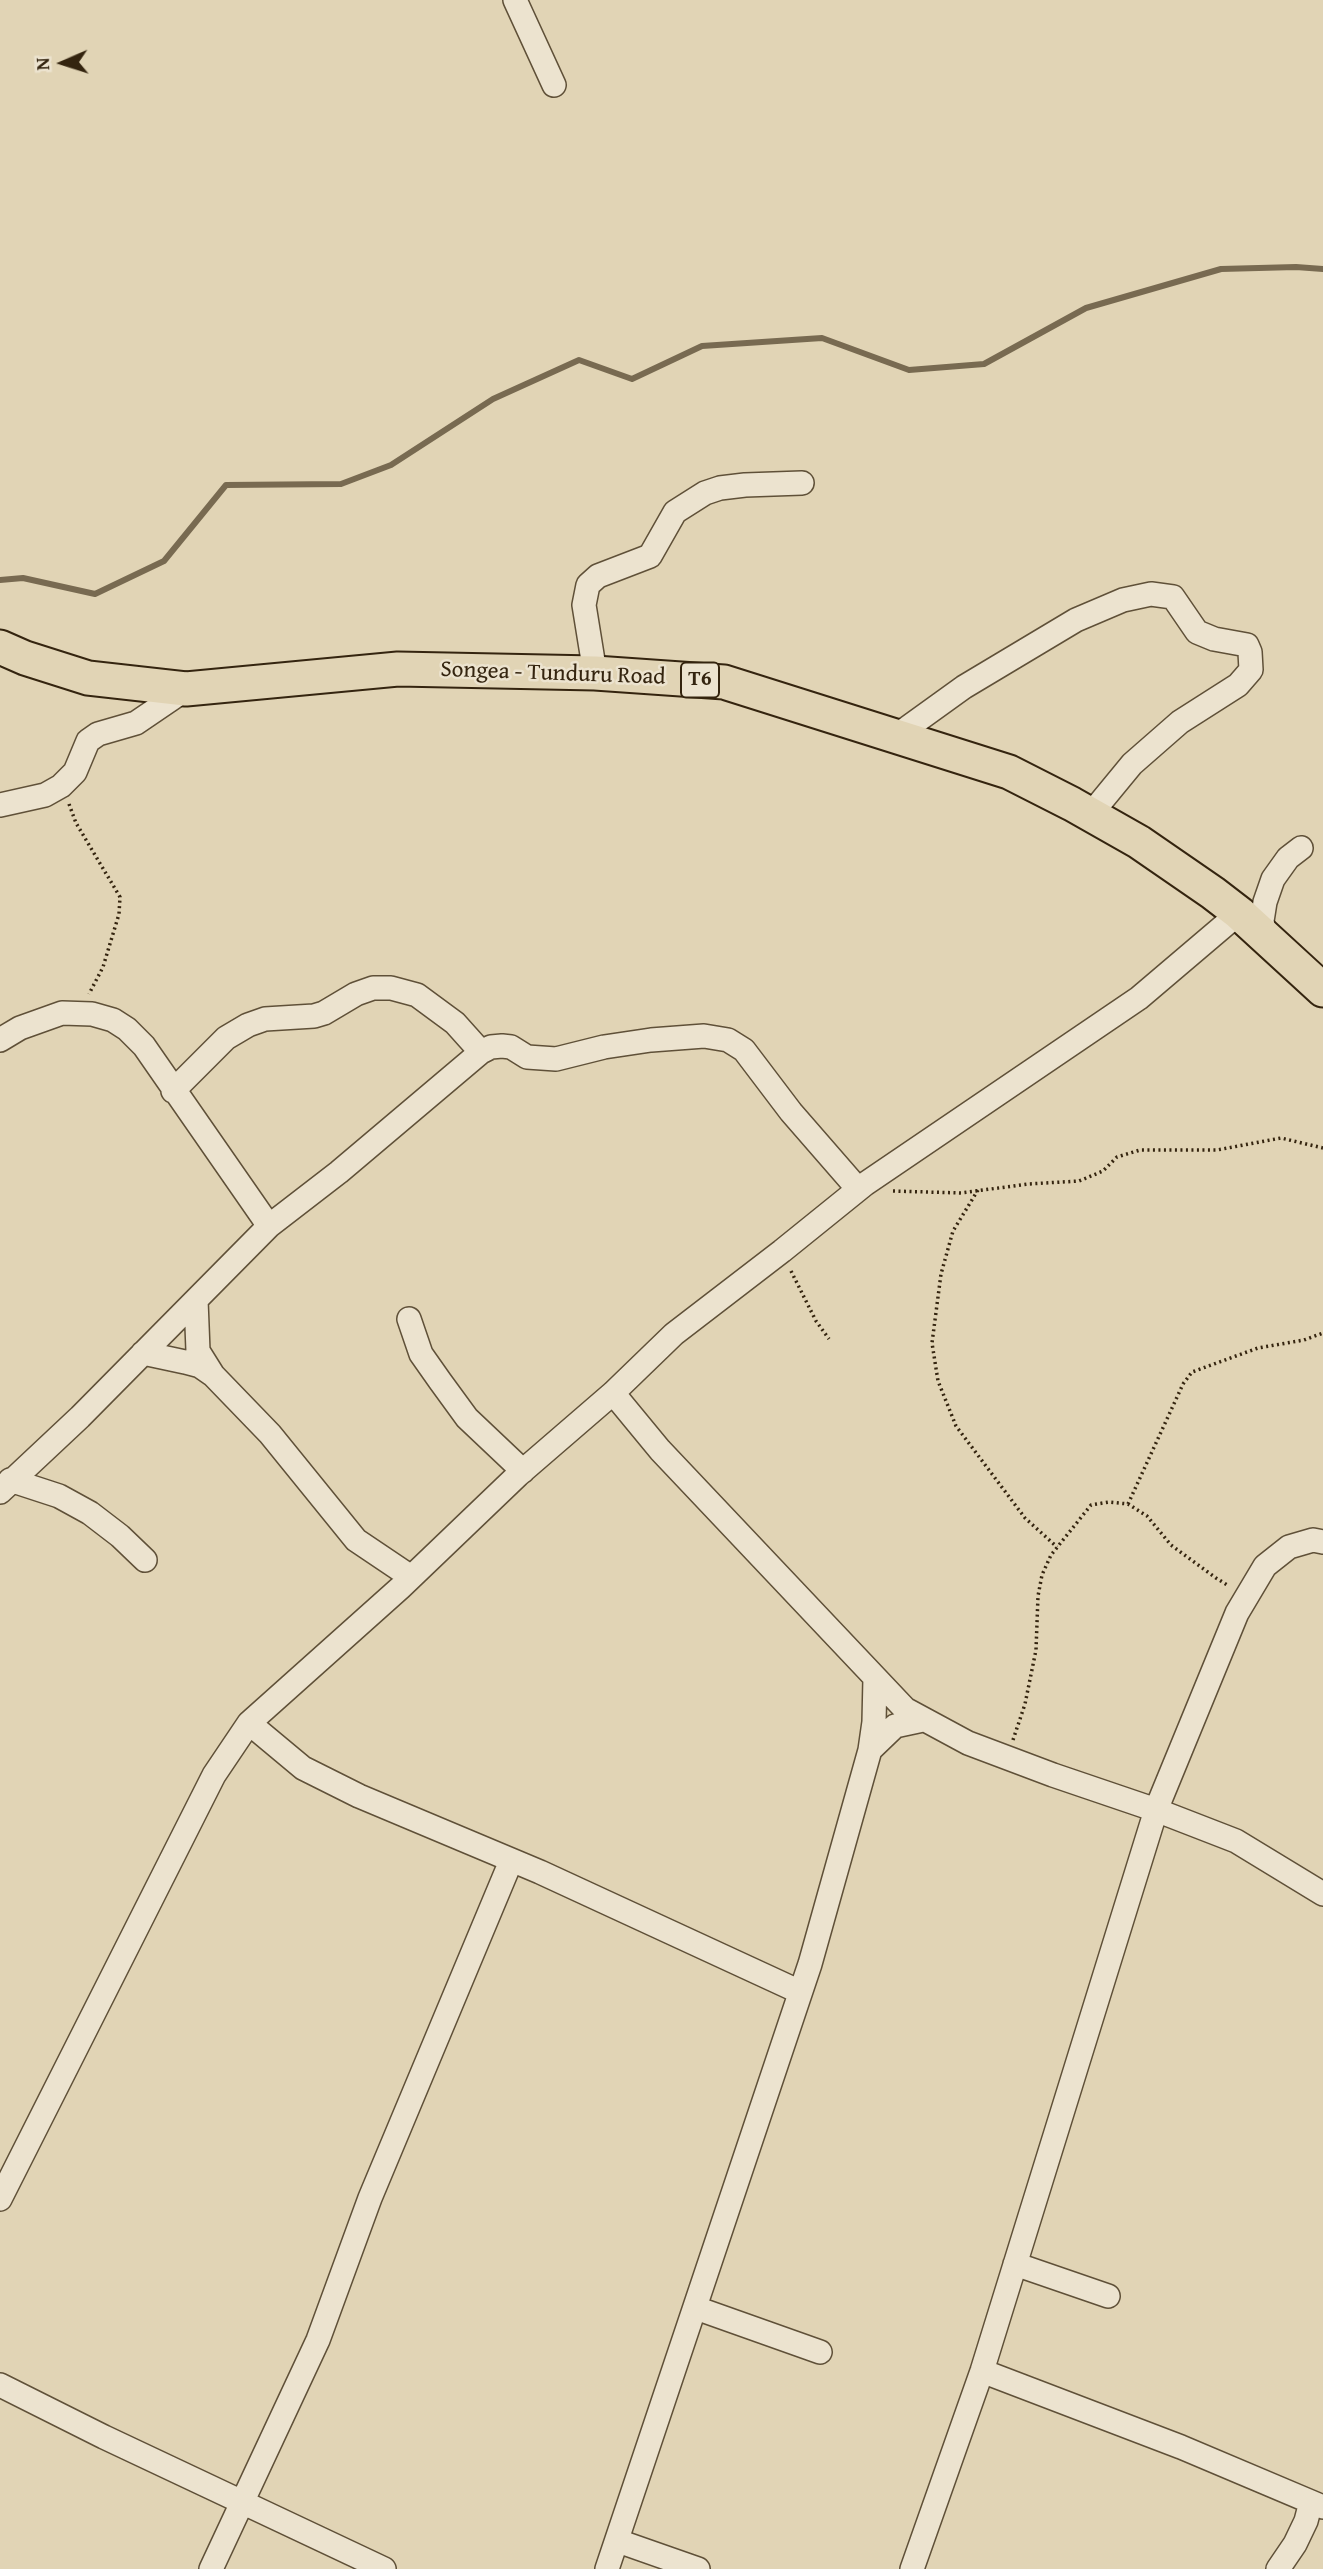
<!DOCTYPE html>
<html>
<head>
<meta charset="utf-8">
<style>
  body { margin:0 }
  #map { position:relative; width:1323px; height:2569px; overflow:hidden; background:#e1d4b5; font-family:"Gentium Book Plus",serif }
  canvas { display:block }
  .north { position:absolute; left:28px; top:28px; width:70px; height:70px; -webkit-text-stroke:5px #ece3cf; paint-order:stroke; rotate:267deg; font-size:19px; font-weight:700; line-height:28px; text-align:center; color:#34240f }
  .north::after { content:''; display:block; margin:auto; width:24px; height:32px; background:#34240f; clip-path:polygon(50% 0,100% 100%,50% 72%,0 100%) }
</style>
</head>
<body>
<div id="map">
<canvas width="1323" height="2569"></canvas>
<div class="north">N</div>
</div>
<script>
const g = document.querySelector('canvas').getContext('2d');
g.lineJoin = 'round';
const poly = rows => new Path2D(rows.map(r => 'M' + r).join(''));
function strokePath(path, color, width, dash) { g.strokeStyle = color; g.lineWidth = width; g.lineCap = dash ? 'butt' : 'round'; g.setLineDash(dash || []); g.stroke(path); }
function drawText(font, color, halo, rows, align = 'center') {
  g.font = font + ' "Gentium Book Plus",serif'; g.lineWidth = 5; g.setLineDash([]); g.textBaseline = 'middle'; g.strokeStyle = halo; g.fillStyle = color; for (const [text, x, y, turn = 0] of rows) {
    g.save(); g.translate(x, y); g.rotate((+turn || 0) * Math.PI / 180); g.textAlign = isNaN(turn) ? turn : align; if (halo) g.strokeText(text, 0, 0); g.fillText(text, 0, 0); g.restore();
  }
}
strokePath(poly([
  [0,580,23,578,95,594,164,561,226,485,341,484,391,465,493,399,579,360,632,379,702,346,822,338,909,370,984,364,1086,308,1221,269,1296,267,1323,269]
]), '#786a51', 6);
const minor = poly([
  [515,0,554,85],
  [595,673,584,605,588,585,598,576,650,556,675,512,705,493,720,488,745,485,802,483],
  [896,736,964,687,1076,620,1123,600,1151,594,1173,597,1197,632,1214,639,1247,645,1250,652,1251,670,1238,685,1180,722,1132,764,1090,815],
  [0,805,45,795,61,786,75,772,88,741,98,734,136,723,186,689],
  [1265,936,1262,921,1265,902,1273,879,1288,858,1301,848],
  [0,1040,20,1028,62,1013,92,1014,113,1020,127,1029,144,1046,269,1226],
  [173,1091,226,1038,248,1025,265,1019,314,1016,324,1013,356,994,373,988,391,988,417,995,455,1023,481,1052],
  [196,1300,198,1351,213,1375],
  [409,1319,421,1354,440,1381,467,1418,523,1471],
  [143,1353,185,1362,200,1366,213,1375,270,1434,356,1540,411,1577],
  [613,1393,660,1450,905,1709,968,1743,1053,1775,1156,1810,1236,1841,1323,1894],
  [10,1480,59,1496,90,1513,120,1536,145,1560],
  [0,1492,80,1417,269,1226,339,1172,481,1052,491,1047,502,1046,511,1047,527,1057,556,1059,604,1047,651,1040,704,1036,728,1040,744,1050,791,1112,858,1189],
  [249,1723,303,1768,359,1796,540,1872,800,1992],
  [870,1750,895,1726,923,1720],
  [0,2199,214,1775,249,1723,400,1588,518,1475,613,1393,674,1334,782,1251,865,1184,1139,998,1239,913],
  [1015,2264,1108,2296],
  [696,2308,820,2352],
  [982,2371,1181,2447,1323,2507],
  [0,2385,104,2437,384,2569],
  [618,2541,698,2569],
  [211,2569,318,2340,370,2198,511,1861],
  [607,2569,810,1964,870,1750,874,1722,875,1678],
  [912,2569,982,2371,1156,1810,1237,1613,1265,1566,1289,1547,1313,1540,1323,1542],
  [1278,2569,1295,2544,1306,2521,1311,2502]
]);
const highway = poly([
  [0,647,25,658,88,678,186,689,398,669,595,673,724,682,1009,772,1072,804,1139,842,1213,893,1239,913,1323,990]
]);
strokePath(minor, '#5f5038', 26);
strokePath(highway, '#34240f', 37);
strokePath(poly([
  [69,804,76,823,120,897,119,914,103,967,89,994],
  [978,1190,953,1231,941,1274,932,1343,938,1381,956,1426,1025,1518,1057,1547],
  [893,1191,961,1193,1028,1184,1079,1181,1103,1171,1117,1157,1140,1150,1217,1150,1281,1138,1323,1148],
  [791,1271,816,1321,829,1339],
  [1128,1504,1183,1384,1192,1372,1258,1348,1304,1340,1323,1333],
  [1013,1740,1025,1704,1036,1650,1038,1596,1042,1575,1051,1555,1091,1505,1109,1502,1128,1504,1147,1516,1171,1545,1216,1578,1229,1586]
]), '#34240f', 3.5, [2, 3.5]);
strokePath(minor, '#ece3cf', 23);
strokePath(highway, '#e1d4b5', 33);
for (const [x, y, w] of [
  [700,680,38]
]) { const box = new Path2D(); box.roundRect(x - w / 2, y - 17.5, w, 35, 5); g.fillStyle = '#ece3cf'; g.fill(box); strokePath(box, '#34240f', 2); }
drawText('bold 21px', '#34240f', null, [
  ["T6",700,680]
]);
drawText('23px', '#34240f', '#ece3cf', [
  ["Songea - Tunduru Road",553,674,2]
]);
</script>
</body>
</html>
